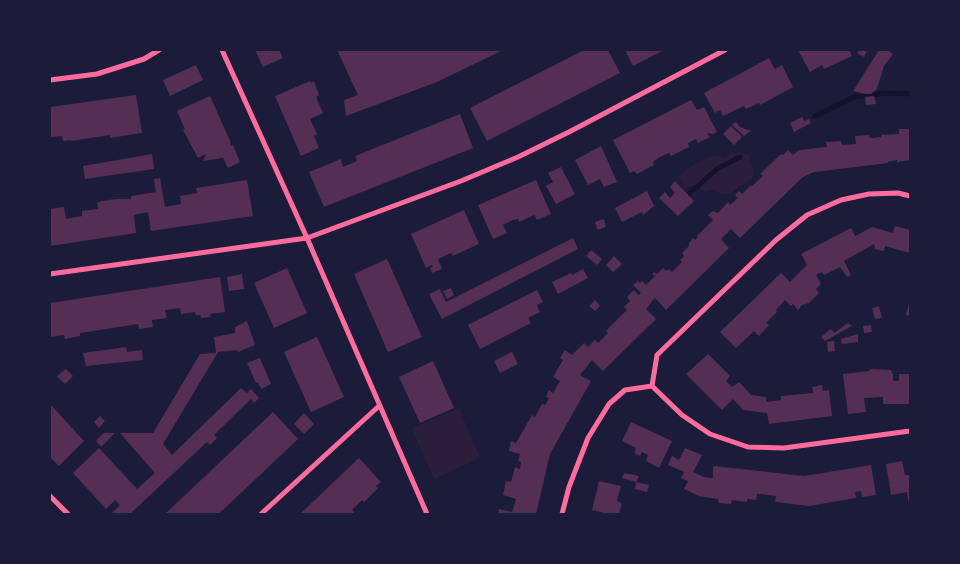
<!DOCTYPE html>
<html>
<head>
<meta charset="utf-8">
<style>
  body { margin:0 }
  #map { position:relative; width:960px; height:564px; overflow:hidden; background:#1b1b3a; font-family:"Open Sans",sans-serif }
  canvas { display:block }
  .frame { position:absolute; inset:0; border:51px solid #1b1b3a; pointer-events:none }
</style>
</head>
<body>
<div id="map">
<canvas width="960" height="564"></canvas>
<div class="frame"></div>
</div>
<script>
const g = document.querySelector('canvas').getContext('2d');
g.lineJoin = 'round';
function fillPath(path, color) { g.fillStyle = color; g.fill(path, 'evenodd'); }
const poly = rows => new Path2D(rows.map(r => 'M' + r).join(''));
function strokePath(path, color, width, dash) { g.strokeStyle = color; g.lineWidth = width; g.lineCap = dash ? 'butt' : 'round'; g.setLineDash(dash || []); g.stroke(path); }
fillPath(poly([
  [731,152,749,154,753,170,753,177,746,183,738,187,732,193,725,195,712,190,705,192,696,185,684,189,679,177,687,169,698,162,702,162,706,157,718,156,726,157],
  [459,408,480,458,434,479,412,428]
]), '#2a1e3b');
strokePath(poly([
  [815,116,854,97,887,93,910,94],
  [689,194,717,169,740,157]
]), '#12122b', 5);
fillPath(poly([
  [255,50,279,50,283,58,263,67],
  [337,50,503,50,437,82,346,116,344,100,358,95],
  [584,50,608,50,620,73,487,141,470,108],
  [625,50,664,50,633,66],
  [798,50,849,50,852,56,824,69,822,65,810,72],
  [859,50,867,50,864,57,857,53],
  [879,50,887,50,893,54,884,66,877,89,871,94,865,94,853,91],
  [769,58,775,69,782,65,793,87,760,105,759,103,746,109,744,106,723,116,720,110,715,113,704,93],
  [196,65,203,80,170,96,163,80],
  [310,81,311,83,314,81,319,95,316,97,323,113,310,119,317,134,314,136,319,148,301,156,275,96],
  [136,95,142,133,110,138,110,135,71,141,71,140,63,141,62,136,50,137,50,107],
  [210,96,231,143,230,143,231,146,233,145,240,162,228,168,223,158,203,161,206,154,198,158,183,130,185,129,184,127,177,111],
  [874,96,876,104,866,105,865,97],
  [691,100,697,110,704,107,717,132,713,134,707,133,710,137,698,143,696,139,688,143,689,147,671,156,669,153,660,157,653,162,654,165,637,174,634,171,630,173,613,140],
  [460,114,473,148,324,207,309,172,341,159,343,167,357,161,355,156],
  [802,117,804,121,809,119,811,123,794,132,790,123],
  [736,122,740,127,751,131,744,136,732,125],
  [731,126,742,137,734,145,723,134],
  [899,129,910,129,910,160,897,162,897,160,888,162,888,163,814,172,803,177,740,238,731,229,721,239,729,248,666,310,655,298,651,302,651,303,646,309,656,319,603,371,592,360,580,375,591,381,550,454,536,514,498,514,499,509,512,512,516,499,503,495,506,481,511,482,515,467,520,469,521,462,518,461,520,454,509,451,511,441,516,443,532,415,535,417,542,404,545,405,549,398,546,397,549,390,553,393,560,381,553,377,563,360,560,358,565,350,572,355,584,343,588,347,595,340,598,343,608,333,606,331,627,310,624,307,630,301,627,297,634,290,638,295,641,293,633,285,638,281,640,283,642,281,646,285,655,276,652,274,654,272,657,274,663,268,667,271,669,269,672,272,682,262,680,260,684,256,682,253,689,246,689,243,693,238,695,240,698,237,697,236,713,220,708,215,713,211,718,213,728,202,730,205,738,198,735,195,739,191,742,194,751,185,752,186,763,176,760,174,781,154,783,155,788,150,793,155,799,150,827,147,826,142,841,141,842,145,856,144,855,136,869,135,870,138,881,137,881,135,899,134],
  [601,146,617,182,604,187,600,179,588,185,575,160],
  [152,154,154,169,85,179,83,166],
  [561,167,575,194,556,204,546,186,553,182,548,173],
  [160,178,165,207,181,204,180,196,197,193,196,188,247,180,253,216,151,231,148,212,134,215,136,233,50,246,50,209,64,207,66,219,82,216,82,211,98,209,97,202,115,199,131,199,131,196,156,192,154,179],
  [536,180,551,214,537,220,534,215,519,222,518,219,513,220,503,225,507,233,493,239,478,205],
  [675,181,694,201,678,216,659,198,665,192,670,198,675,193,670,187],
  [647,191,654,206,643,215,642,212,622,222,615,208],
  [464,210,479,244,453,256,451,253,438,259,442,269,432,273,430,268,433,267,432,265,426,268,411,234],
  [604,219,606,227,597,230,595,222],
  [895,226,910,230,910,253,885,246,884,251,875,249,874,244,844,261,851,275,847,277,840,267,824,275,822,272,816,275,821,284,816,289,819,293,809,303,802,305,798,310,793,304,791,306,785,300,776,310,777,312,766,323,769,325,759,336,754,331,736,348,720,332,781,273,790,282,807,265,801,254,851,228,855,236,872,227,893,233],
  [573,238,578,249,442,319,429,294,440,289,446,302],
  [591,250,602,259,597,265,586,256],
  [614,256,622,264,613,272,606,265],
  [387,259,422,337,388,352,354,274],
  [287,268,307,313,274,328,254,283],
  [583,269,588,278,558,294,552,282,571,273,572,275],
  [242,274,244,289,229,291,227,277],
  [220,277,225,312,210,314,211,317,201,318,200,315,196,315,195,312,181,314,180,308,165,310,167,318,152,320,153,327,139,329,138,324,80,333,80,336,65,339,64,335,50,337,50,303],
  [451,288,454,295,447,299,443,291],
  [537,290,543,302,537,305,540,312,528,318,531,323,480,349,468,325],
  [595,300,600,306,595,311,589,306],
  [909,303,910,303,910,316,906,315],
  [879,306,882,318,875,319,872,308],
  [247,321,255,345,238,352,237,350,218,352,163,444,172,455,241,388,247,393,251,389,259,398,254,403,251,399,214,435,217,438,210,445,207,442,130,514,111,514,120,505,115,500,106,509,73,473,99,448,137,489,155,473,120,433,153,433,200,354,216,353,214,337,235,333,235,327],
  [848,323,852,326,825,341,821,337,831,329,834,333],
  [871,325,872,332,864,333,863,326],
  [858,334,858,342,842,344,841,339],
  [317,337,344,397,311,412,284,352],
  [834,341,835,351,828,352,827,342],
  [126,347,127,352,142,350,143,360,86,366,83,353],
  [512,352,518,364,500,373,494,361],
  [708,354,730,376,726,381,732,387,739,382,751,395,766,397,766,402,781,400,781,396,813,393,812,387,822,385,823,391,829,390,832,416,769,424,767,413,743,410,733,399,722,410,686,374],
  [260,358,271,384,261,389,258,382,256,383,247,363],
  [433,361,454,408,420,423,399,377],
  [66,369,73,376,65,384,57,376],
  [870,369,891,370,893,375,893,381,899,381,899,374,910,374,910,404,883,404,883,397,864,398,866,412,848,414,843,374,869,371],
  [50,404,84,441,59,466,50,457],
  [273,412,298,439,224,509,218,514,165,514],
  [304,413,314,424,304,434,294,424],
  [100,416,105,421,99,428,94,422],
  [631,422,672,441,659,468,646,461,648,455,642,452,640,456,634,453,636,448,622,441],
  [104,433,115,433,101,447,96,441],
  [685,448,702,455,693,472,704,477,713,478,713,468,714,466,804,476,871,465,876,495,862,497,861,491,855,492,856,498,809,506,775,502,776,496,762,494,757,494,756,500,747,499,747,502,732,500,731,504,719,503,718,499,699,496,684,489,688,481,681,478,684,472,668,465,672,456,679,460],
  [359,458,381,482,376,486,378,488,364,502,362,500,352,510,354,512,351,514,300,514],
  [902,461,905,475,910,475,910,501,908,501,907,492,891,495,886,464],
  [624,473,639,476,636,482,622,478],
  [599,481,621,486,617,501,622,503,619,514,609,514,592,510],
  [636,482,649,485,647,492,635,489]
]), '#542f53');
strokePath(poly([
  [222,50,307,238,427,514],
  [50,80,97,74,144,59,159,50],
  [50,274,307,238,461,181,518,157,569,132,725,50],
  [652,386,682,415,710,434,748,447,784,448,910,431],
  [50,496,68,514],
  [261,514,379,406],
  [562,514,569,487,588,438,609,404,625,390,652,386,657,355,776,240,807,215,841,200,869,194,898,193,910,196]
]), '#ff6b9d', 5);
</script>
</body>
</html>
